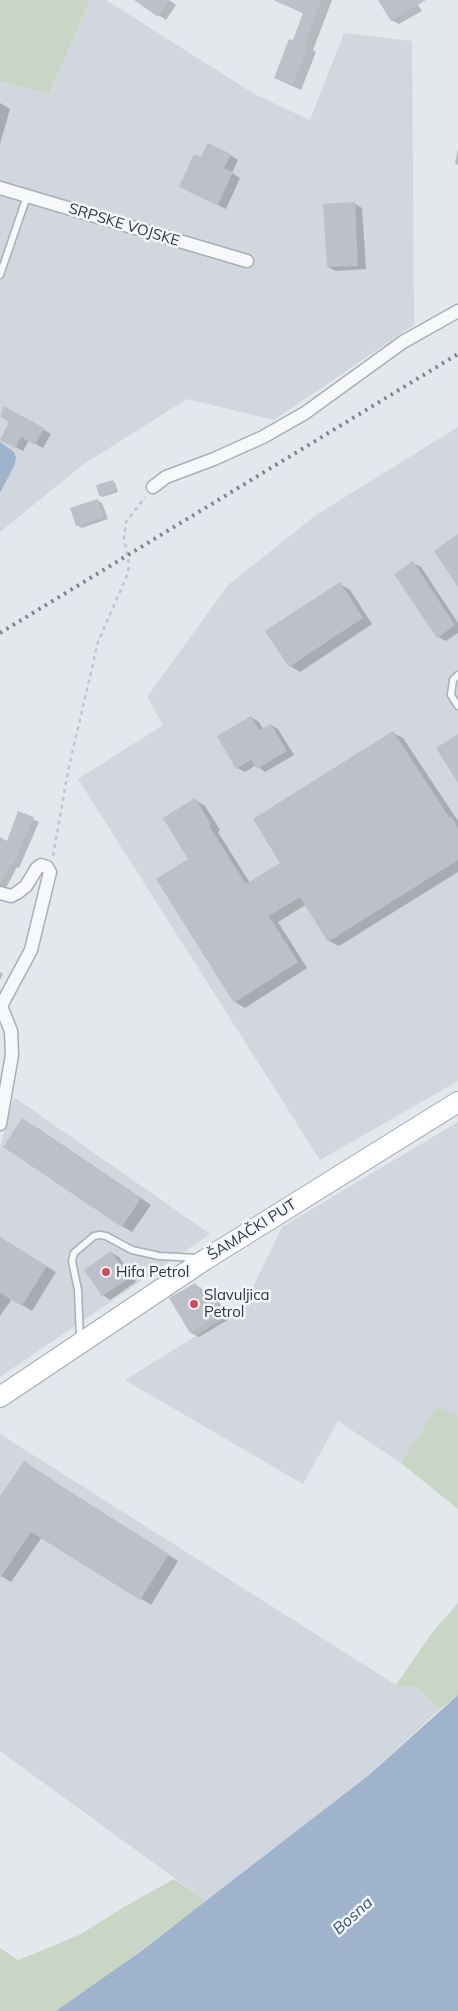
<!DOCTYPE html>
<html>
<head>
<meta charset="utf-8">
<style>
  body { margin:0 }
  canvas { display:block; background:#e4e7ec }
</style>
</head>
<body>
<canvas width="458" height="2011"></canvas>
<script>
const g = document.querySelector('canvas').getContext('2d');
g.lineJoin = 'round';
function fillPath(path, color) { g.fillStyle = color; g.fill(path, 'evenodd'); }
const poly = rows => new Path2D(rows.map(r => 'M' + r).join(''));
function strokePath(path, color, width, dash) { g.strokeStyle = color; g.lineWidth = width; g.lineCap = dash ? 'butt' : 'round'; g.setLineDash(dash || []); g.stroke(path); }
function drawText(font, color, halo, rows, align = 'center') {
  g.font = font + ' Mulish,sans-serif'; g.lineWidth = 5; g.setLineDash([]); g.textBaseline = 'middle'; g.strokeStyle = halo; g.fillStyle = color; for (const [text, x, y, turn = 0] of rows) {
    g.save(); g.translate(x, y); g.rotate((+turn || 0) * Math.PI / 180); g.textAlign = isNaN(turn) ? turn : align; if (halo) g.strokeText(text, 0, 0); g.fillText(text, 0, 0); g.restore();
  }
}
fillPath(poly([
  [90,0,106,0,256,95,310,120,344,33,412,41,414,325,274,420,187,399,84,464,0,532,0,81,49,94],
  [458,427,458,1081,320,1160,78,779,163,725,147,697,228,585,316,515],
  [14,1097,210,1234,0,1377,0,1147],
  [458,1122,458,1416,437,1407,401,1463,338,1421,303,1484,125,1380,244,1306,282,1227],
  [0,1434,396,1685,418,1688,440,1709,369,1775,206,1901,0,1751]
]), '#d2d6de');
fillPath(poly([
  [0,0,90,0,49,94,0,81],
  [437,1407,458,1416,458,1509,401,1463],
  [458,1603,458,1695,440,1709,418,1688,396,1685,431,1634],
  [174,1879,206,1901,100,1981,56,2011,0,2011,0,1948,18,1960,43,1950,81,1934,124,1907]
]), '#c9d6c5');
fillPath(poly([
  [0,442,14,452,16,457,15,464,0,493],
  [458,1695,458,2011,56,2011,137,1954,369,1775]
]), '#9fb4cc');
fillPath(poly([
  [136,0,169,0,176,5,166,20],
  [294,0,332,0,313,50,316,52,301,90,275,78,294,42,304,14,291,7],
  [380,0,415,0,422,11,399,24,391,20],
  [0,103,10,109,0,144],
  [458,149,458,165,455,163],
  [230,155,238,160,232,173,240,178,226,209,188,191,202,159],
  [355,204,362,208,366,269,336,271,328,267],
  [5,408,51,434,43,448,29,440,23,451,1,439,11,421],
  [113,481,115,483,118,492,102,497,100,495],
  [97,500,102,503,108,519,82,528,77,525],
  [413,563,421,567,458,623,458,633,446,641,438,637],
  [340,584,350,590,372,624,300,672,290,666],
  [251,717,259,722,263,729,271,725,278,729,294,755,265,772,256,765,245,772,237,768],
  [393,733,403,738,458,821,458,872,339,946,329,941,307,904,278,922,307,968,245,1008,235,1002,190,859,195,800,205,806,220,830,218,832,250,883,282,863],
  [19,813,39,822,19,868,17,867,6,888,3,889,0,887,0,839,7,842],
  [0,972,3,974,0,980],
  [33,1125,151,1205,132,1232,122,1226],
  [0,1239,56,1272,32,1311,12,1299,0,1316],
  [112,1253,119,1257,136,1282,110,1300,103,1295],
  [195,1284,202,1289,209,1299,211,1298,219,1302,229,1319,199,1337,191,1333,171,1299],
  [0,1498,80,1499,178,1561,151,1605,42,1537,11,1582,0,1575]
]), '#0003');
fillPath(poly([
  [134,0,169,0,158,17],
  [273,0,321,0,304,45,308,46,292,86,274,78,289,39,293,40,303,13],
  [378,0,426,0,391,21],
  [208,143,231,154,224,168,233,172,218,205,179,187,194,154,201,157],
  [355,202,358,266,327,267,323,204],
  [4,406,44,428,35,445,21,437,15,448,0,440,9,422,0,416],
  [113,480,116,491,99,496,96,485],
  [97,499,103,517,76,526,70,508],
  [458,534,458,587,434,551],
  [413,561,455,625,437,638,394,574],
  [340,582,363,618,289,667,265,631],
  [251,716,259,730,271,724,287,751,257,769,251,760,236,769,217,736],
  [393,731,449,817,451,816,458,828,458,860,328,942,300,897,269,916,298,962,234,1003,156,879,188,859,163,818,195,798,211,824,209,826,246,884,280,863,253,819],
  [458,734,458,783,436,748],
  [18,811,34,817,12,866,11,865,0,885,0,837,7,841],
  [22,1118,141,1198,122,1227,3,1147],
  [0,1237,47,1266,22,1306,0,1293],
  [111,1251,130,1278,102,1296,84,1270],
  [195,1283,205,1300,211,1296,222,1314,190,1333,169,1298],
  [24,1461,69,1491,169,1554,140,1600,31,1532,0,1578,0,1496]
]), '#bbc0ca');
const lane = poly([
  [0,275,27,196],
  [458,675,453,680,451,695,458,706],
  [80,1339,78,1290,72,1261,74,1253,94,1236,100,1235,106,1236,132,1250,159,1256,197,1258]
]);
const street = poly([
  [0,188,247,261],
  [153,487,166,477,214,459,263,437,305,413,403,342,458,311],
  [0,893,11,896,17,893,26,886,37,868,41,865,47,867,50,872,31,950,1,1006,11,1031,12,1055,0,1124]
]);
const primary = poly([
  [0,1397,206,1259,458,1102]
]);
strokePath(lane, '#a9aeb7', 9);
strokePath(street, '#a9aeb7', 15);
strokePath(primary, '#a3abb8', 22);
strokePath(poly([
  [53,856,68,771,98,642,128,573,129,564,124,538,126,522,145,497]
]), '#c2c5cb', 2.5, [4, 4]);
strokePath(lane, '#f7f8fa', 6);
strokePath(street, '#f7f8fa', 12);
strokePath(primary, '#fff', 20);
strokePath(poly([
  [0,633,458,354]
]), '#7d8696', 4, [2.5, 5]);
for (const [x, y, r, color] of [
  [106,1272,5,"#d1495b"],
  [194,1304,5,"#d1495b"]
]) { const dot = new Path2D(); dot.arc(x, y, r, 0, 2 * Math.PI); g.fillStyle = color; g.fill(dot); strokePath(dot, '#f4f6f9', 2); }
drawText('15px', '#2b3445', '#f4f6f9', [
  ["SRPSKE VOJSKE",124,225,17],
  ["ŠAMAČKI PUT",252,1230,-32]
]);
drawText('15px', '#2b3445', '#f4f6f9', [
  ["Hifa Petrol",116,1272],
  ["Slavuljica",204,1295],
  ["Petrol",204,1312]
], 'left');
drawText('italic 16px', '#34527a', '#f4f6f9', [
  ["Bosna",353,1916,-42]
]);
</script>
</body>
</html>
